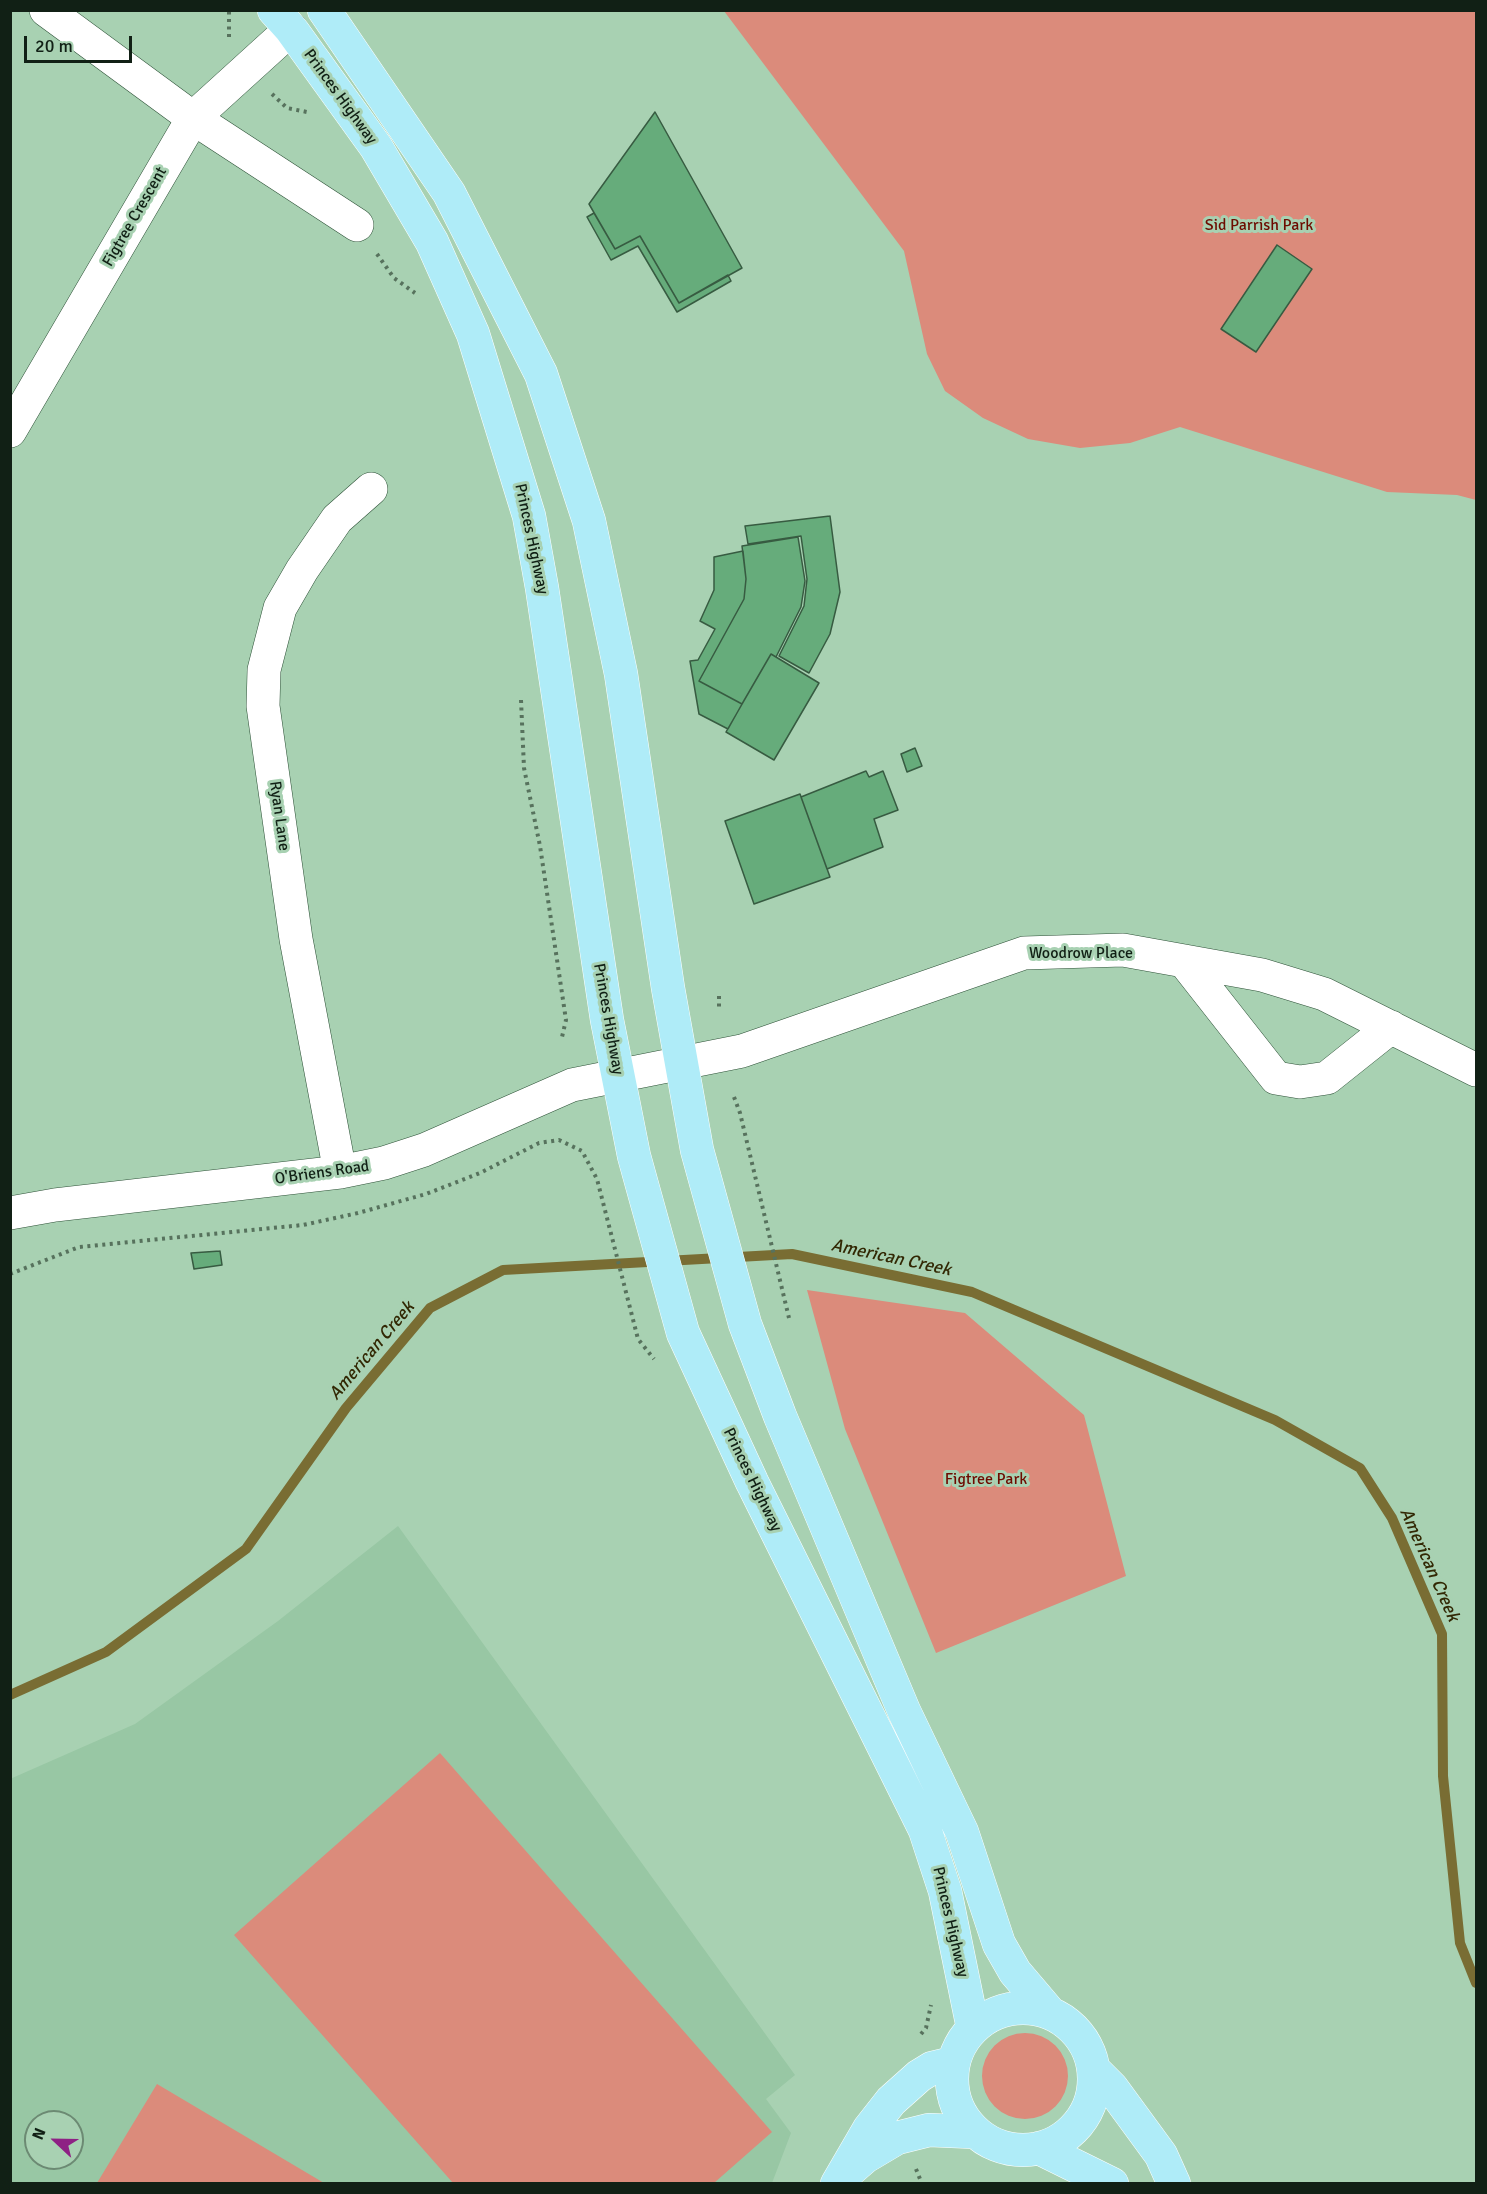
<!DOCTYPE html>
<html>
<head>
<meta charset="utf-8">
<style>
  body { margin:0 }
  #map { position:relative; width:1487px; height:2194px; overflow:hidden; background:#a8d1b2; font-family:Signika,sans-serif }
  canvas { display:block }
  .frame { position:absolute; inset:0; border:12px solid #112015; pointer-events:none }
  .north { position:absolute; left:24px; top:2110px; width:60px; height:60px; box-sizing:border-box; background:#a8d1b2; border:2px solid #6c8a73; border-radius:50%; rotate:292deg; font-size:16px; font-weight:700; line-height:24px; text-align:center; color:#112015 }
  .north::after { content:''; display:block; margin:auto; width:21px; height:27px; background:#8e2184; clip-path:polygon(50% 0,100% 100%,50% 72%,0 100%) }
  .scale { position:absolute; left:24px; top:36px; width:108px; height:27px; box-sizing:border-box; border:3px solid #112015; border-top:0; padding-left:8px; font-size:18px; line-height:21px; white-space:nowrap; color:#112015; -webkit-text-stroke:4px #a8d1b2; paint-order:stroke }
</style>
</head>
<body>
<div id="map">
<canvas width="1487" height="2194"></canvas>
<div class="frame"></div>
<div class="north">N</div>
<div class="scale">20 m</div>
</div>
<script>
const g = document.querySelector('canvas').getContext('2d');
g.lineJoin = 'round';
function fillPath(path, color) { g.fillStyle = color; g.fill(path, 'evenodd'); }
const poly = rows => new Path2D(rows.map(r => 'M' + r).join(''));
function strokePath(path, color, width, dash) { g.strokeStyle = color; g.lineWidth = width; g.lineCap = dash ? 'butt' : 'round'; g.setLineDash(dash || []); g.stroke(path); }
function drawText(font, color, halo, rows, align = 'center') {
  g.font = font + ' Signika,sans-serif'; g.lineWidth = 6; g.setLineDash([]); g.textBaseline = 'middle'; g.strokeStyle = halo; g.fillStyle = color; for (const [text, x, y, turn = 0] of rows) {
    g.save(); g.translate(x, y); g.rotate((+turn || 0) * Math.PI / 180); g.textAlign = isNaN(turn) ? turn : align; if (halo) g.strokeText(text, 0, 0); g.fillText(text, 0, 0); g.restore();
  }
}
fillPath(poly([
  [398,1526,795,2075,766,2099,791,2133,772,2183,11,2183,10,1779,135,1724,278,1621],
  [36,2122,72,2122,72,2158,36,2158]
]), '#98c7a4');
fillPath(poly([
  [724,11,1476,11,1476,500,1457,495,1387,492,1180,427,1130,443,1080,448,1028,439,983,418,945,391,927,354,904,251],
  [807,1290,965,1313,1084,1415,1126,1576,936,1653,845,1429],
  [440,1753,772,2132,714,2183,453,2183,234,1935],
  '982 2076a43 43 0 1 1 86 0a43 43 0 1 1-86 0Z',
  [157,2084,324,2183,97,2183]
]), '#db8b7b');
strokePath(poly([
  [10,1695,106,1652,246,1549,346,1408,430,1308,503,1270,792,1254,972,1292,1275,1420,1360,1468,1392,1518,1442,1634,1443,1776,1460,1943,1476,1983]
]), '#796d33', 10);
const building = poly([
  [655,112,742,268,679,303,640,236,615,249,589,204,655,112],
  [594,213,615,249,640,236,679,303,728,275,731,281,677,312,638,246,611,260,587,217,594,213],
  [1277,245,1312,269,1256,352,1221,329,1277,245],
  [830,516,840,592,830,634,809,673,779,656,804,606,807,579,801,536,748,544,745,526,830,516],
  [798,537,805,581,801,607,776,657,771,654,742,704,699,681,744,599,746,579,742,546,798,537],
  [743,551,746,579,744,599,699,681,742,704,728,729,699,714,690,661,698,660,715,629,700,621,714,590,714,557,743,551],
  [771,654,819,683,774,760,726,732,771,654],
  [915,748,922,766,907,772,901,754,915,748],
  [866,771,869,777,883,771,898,810,874,819,883,847,827,869,801,797,866,771],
  [800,794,830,877,754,904,725,821,800,794],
  [220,1251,222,1265,194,1269,191,1253,220,1251]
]);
fillPath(building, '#66ac7b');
strokePath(building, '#375b41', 1.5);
const minor = poly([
  [46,10,193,118,357,225],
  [10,431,193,118,291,29],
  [1184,961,1276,1078,1300,1082,1327,1078,1391,1027],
  [340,1172,296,939,263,706,264,670,280,608,302,570,337,519,371,489],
  [10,1213,55,1205,340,1172,384,1163,424,1150,572,1085,742,1051,1024,953,1123,950,1262,975,1324,994,1476,1070]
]);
const major = poly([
  [274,10,291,29,376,147,432,242,473,334,529,516,542,588,607,1020,634,1156,683,1333,752,1482,925,1830,945,1891,973,2028],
  [324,10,449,193,541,374,589,521,621,674,668,988,697,1150,745,1324,780,1416,904,1711,962,1832,999,1944,1015,1972,1049,2012],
  '952 2079a71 71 0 1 1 142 0a71 71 0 1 1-142 0Z',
  [1094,2070,1112,2088,1161,2155,1174,2184],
  [1039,2148,1112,2184],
  [850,2170,865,2157,897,2138,929,2130,975,2132],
  [837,2184,869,2129,891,2101,919,2076,932,2068,953,2063]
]);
strokePath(minor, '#2e5238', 34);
strokePath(major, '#fff', 34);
strokePath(poly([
  [229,37,229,10],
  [272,94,287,108,307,112],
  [377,254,394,278,415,293],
  [521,700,524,768,540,846,566,1020,562,1037],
  [719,996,719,1011],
  [734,1097,740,1113,789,1318],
  [10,1274,79,1247,303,1225,358,1213,426,1194,480,1173,539,1143,559,1140,582,1151,597,1179,638,1339,654,1359],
  [921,2034,926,2028,931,2005],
  [916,2169,922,2184]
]), '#57725d', 4, [3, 4.5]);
strokePath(minor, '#fff', 33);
strokePath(major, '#afecf8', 33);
drawText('16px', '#112015', '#a8d1b2', [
  ["Princes Highway",340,97,54],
  ["Figtree Crescent",135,217,-60],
  ["Princes Highway",531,539,78],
  ["Ryan Lane",279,816,82],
  ["Woodrow Place",1081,954],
  ["Princes Highway",608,1019,80],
  ["O'Briens Road",322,1173,-8],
  ["Princes Highway",752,1480,64],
  ["Princes Highway",950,1922,77]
]);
drawText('16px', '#6d0b00', '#a8d1b2', [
  ["Sid Parrish Park",1259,226],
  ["Figtree Park",986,1480]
]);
drawText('italic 18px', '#322804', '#a8d1b2', [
  ["American Creek",891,1258,12],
  ["American Creek",372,1351,-50],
  ["American Creek",1429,1565,66]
]);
</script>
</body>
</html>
